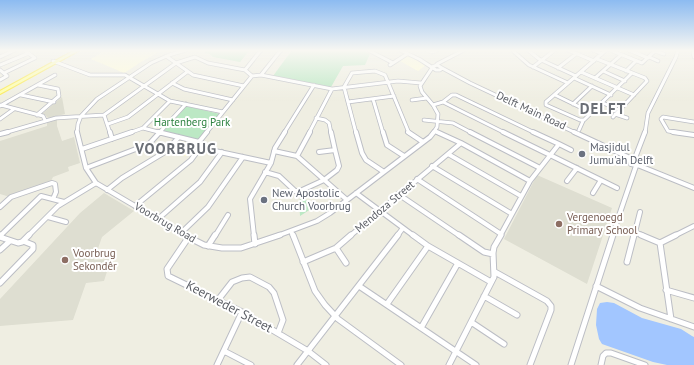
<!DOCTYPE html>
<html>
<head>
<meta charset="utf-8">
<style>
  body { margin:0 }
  canvas { display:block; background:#efeee2 }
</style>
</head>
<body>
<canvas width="694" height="365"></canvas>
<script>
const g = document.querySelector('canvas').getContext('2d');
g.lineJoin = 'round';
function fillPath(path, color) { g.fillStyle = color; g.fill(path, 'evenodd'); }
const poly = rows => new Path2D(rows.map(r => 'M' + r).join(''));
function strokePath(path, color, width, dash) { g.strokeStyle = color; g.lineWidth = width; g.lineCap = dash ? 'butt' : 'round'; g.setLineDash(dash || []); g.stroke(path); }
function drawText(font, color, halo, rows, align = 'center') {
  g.font = font + ' "PT Sans",sans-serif'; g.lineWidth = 4; g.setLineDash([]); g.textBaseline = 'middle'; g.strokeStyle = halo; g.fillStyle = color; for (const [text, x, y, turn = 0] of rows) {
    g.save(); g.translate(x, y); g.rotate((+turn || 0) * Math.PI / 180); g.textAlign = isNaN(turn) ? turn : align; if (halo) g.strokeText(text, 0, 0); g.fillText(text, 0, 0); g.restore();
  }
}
fillPath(poly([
  [95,50,163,50,146,59,124,73,91,59,101,53],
  [407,55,427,64,418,71,398,60]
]), '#fffdd7');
fillPath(poly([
  [62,97,65,114,48,118,45,115,42,114],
  [57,119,57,126,62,141,74,137,80,163,68,167,69,171,53,177,51,181,10,197,0,194,0,141,47,126,47,121],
  [537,175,612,208,587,284,504,239],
  [104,193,134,211,102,237,94,260,111,259,104,281,86,283,73,320,0,326,0,299,80,213]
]), '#deded1');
fillPath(poly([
  [204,50,250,50,240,62,213,57,208,53,206,54],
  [292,50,363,50,370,54,365,65,343,66,331,87,273,76],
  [186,106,220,114,199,140,163,131],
  [304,198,314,207,300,216,299,200]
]), '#bce8c4');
fillPath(poly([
  [182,139,197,143,186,156,169,152,179,140]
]), '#fdfacf');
fillPath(poly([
  [607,302,614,303,642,318,681,329,692,336,694,337,694,365,667,365,653,362,602,344,599,339,596,325,597,309,600,303]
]), '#a2c6ff');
const minorFar2 = poly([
  [368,50,393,63],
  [400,50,421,60],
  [427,50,432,52,437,50],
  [512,50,529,65,568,83],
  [528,50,539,59,576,76],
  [568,50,594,61],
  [593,50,602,54],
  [606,50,546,102,546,105,580,120,584,120,632,73],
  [610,50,642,63,656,50],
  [629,50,648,58],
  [693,50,694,57],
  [655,51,664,54],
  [166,56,193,75,244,86],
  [0,57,15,50],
  [649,57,658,61],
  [419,59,436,70,440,70,442,68,437,65,432,67],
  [597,59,645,78,647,81,613,117],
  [53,61,90,75,125,75,170,101,223,112],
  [437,64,464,50],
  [0,65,29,53],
  [390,65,407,54],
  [533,67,555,50],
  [432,68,420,86,422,92,433,105,438,114,437,127,433,133],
  [442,68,470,83,576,133],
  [558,68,576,54],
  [0,70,7,76,0,80],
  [245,70,261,50],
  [603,71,625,81],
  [626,71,636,61],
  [581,72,634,95],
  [4,73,35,58,24,50],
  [261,75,281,50],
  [574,78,611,95],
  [595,78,621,55],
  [172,83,184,89,233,100],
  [21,95,54,102],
  [555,95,592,113],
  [373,99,383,133],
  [412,100,427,98],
  [348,102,394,96],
  [443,102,505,133],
  [603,103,619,110],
  [573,104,592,86],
  [1,105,43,116,45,120],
  [433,105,443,102,452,95,456,95,535,133],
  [0,106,55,75],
  [615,114,627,118],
  [37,115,59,96,58,89,38,85],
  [104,115,176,63,195,57,208,63,245,70,252,76],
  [104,115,110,133],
  [316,118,325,120,329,123,331,133],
  [0,119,14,109],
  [424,120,453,123,472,133],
  [108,124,128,117,187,72],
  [143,128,162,133],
  [579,130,583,121],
  [435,131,439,133],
  [4,133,56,118,104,115],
  [77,133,78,124,81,116,97,99,151,63,169,55,186,50],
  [129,133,143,128,170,101],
  [159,133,186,104],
  [206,133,252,76,261,75,332,89,398,81,421,83],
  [284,133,314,85],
  [309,133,332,89],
  [356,133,344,87,352,73,375,71,385,75,409,133],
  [645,133,648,113,676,57,678,50],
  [680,133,668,131,661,119,663,117,694,122]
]);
const minorFar1 = poly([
  [77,132,86,168,96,183,186,236],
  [110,132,112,139],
  [158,132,199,142],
  [356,132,362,153,366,160,384,172],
  [383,132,387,145,404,156],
  [408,132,423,142],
  [437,132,461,143,530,181],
  [470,132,540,168],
  [503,132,550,155],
  [574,132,630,158],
  [673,132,694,135],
  [0,134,8,132],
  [199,142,207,132],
  [559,144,571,150],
  [201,148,271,163],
  [82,149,132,132],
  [274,151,297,156,347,200],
  [319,152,335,150,331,132],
  [448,154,521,196],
  [550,155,617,188],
  [297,156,310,132],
  [629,158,639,160,642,163,641,166,631,164,629,158],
  [635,158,645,132],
  [432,166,512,214],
  [640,166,694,188],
  [86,168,149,144,160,132],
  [265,172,279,176,295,191,300,191,324,180,337,170,339,166,335,150],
  [417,179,501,234],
  [567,181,577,168],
  [107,190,122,178,165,152,179,137],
  [356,193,414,236],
  [593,193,601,180],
  [398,194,460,236],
  [135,206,191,160,202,145,199,142],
  [0,207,11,197,52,183,55,184,56,192,53,199],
  [48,217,66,222],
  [158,219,200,182,222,152],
  [291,231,293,236],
  [635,232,644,236],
  [181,233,208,207,243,157],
  [0,236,41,196,64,202],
  [28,236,58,206,96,183],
  [215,236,228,215],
  [254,236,250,199,271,163,275,148,285,132],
  [277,236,317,221,330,213,430,137,434,132],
  [350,236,461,143],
  [397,236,403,228],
  [500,236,530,181,559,144,533,132],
  [612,236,636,166],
  [634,236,640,212],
  [674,236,694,226]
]);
const minor = poly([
  [184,235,204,245,222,248,241,248,280,235],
  [254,235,255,244],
  [293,235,315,291,325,305,338,319,401,365],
  [413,235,428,246,491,282],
  [459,235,484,252,493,254],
  [641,235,660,243],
  [0,236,1,235],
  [0,237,18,243,22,242,29,235],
  [188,238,167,269,168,276,242,312,308,351,326,365],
  [208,246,215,235],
  [336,248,346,263],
  [0,250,10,241],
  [303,262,336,248,351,235],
  [627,262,634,235],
  [495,272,547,301,551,306,551,310,530,365],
  [0,283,33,249,33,245,23,241],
  [359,286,476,365],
  [596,286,640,308,694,327],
  [666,290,694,298],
  [484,296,517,315],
  [218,300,232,282,242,278,250,277,269,287,274,293,283,320,278,333],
  [387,304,428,246],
  [671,319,660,243,676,235],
  [471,322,504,344],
  [421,328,458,263],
  [224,351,251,365],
  [217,365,242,312],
  [297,365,398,235],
  [449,365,494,277,493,253,494,247,501,235],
  [571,365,613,235],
  [601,365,603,356,606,353,611,353,645,365]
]);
const major = poly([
  [75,50,80,50,0,94,0,91,75,50]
]);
strokePath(minorFar2, '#bcbec5', 4.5);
strokePath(minorFar1, '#bcbec5', 6);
strokePath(minor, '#bcbec5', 7);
strokePath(major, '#fcea4e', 2);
strokePath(minorFar2, '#fff', 3);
strokePath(minorFar1, '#fff', 4);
strokePath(minor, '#fff', 5);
fillPath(major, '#feffa7');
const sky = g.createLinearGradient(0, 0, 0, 101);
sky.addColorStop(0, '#8cbbf1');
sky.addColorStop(0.5, '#f8f7f2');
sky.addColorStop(1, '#f8f7f200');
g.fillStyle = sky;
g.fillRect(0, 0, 694, 101);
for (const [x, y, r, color] of [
  [582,154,4,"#6b7280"],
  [264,200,4,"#6b7280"],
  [559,224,4,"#8d6e63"],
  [65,260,4,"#8d6e63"]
]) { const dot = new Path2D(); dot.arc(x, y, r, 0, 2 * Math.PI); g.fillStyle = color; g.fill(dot); strokePath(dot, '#fff', 1.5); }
drawText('11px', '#5a5d64', '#fff', [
  ["Delft Main Road",531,111,25],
  ["Mendoza Street",385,207,-40],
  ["Voorbrug Road",165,223,30]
]);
drawText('11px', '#2d8240', '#fff', [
  ["Hartenberg Park",192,123]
]);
drawText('11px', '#5b616d', '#fff', [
  ["Masjidul",590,148],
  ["Jumu'ah Delft",590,161],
  ["New Apostolic",272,194],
  ["Church Voorbrug",272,207]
], 'left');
drawText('11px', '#785e54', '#fff', [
  ["Vergenoegd",567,218],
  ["Primary School",567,231],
  ["Voorbrug",73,254],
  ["Sekondêr",73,267]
], 'left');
drawText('13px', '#5a5d64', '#fff', [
  ["Keerweder Street",229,307,28]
]);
g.letterSpacing = '1px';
drawText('bold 15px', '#6b6f76', '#fff', [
  ["DELFT",603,110],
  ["VOORBRUG",176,150]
]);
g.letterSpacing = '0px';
</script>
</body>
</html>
